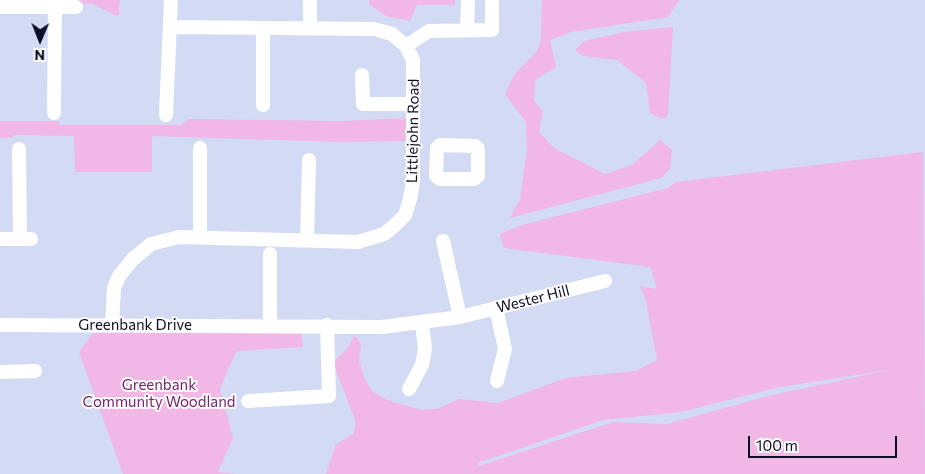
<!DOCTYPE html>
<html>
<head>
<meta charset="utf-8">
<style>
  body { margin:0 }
  #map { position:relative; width:925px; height:474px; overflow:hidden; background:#d3daf4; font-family:Commissioner,sans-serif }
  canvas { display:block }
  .north { position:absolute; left:15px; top:15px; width:50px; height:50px; -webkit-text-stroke:4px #fcfcfc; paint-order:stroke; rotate:181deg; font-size:14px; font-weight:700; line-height:20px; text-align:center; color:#0c0f26 }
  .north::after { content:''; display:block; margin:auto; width:18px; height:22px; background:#0c0f26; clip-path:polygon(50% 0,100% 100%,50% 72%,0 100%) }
  .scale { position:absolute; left:748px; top:436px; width:149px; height:22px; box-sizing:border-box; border:2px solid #0c0f26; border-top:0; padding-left:6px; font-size:15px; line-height:18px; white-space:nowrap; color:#0c0f26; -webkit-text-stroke:4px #fcfcfc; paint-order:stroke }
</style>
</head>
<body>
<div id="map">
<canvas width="925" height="474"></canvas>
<div class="north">N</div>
<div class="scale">100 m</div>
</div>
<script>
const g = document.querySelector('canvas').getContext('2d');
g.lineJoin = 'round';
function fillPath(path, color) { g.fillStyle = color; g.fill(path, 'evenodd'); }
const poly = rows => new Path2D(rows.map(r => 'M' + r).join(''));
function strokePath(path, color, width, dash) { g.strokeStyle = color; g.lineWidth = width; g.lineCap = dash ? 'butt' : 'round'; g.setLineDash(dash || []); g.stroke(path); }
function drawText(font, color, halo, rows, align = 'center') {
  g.font = font + ' Commissioner,sans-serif'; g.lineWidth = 4; g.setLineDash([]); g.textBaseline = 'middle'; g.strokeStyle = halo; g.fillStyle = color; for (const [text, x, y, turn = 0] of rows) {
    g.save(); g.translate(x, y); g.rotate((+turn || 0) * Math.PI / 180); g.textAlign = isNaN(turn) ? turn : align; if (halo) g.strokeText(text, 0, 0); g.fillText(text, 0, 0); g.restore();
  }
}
fillPath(poly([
  [78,0,120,0,119,11,121,13,117,16,93,4,79,3],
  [369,0,455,0,455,5,417,5,410,21,386,16,369,4],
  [542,0,679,0,668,17,571,32,550,40,556,67,535,80,534,101,543,111,539,132,554,148,605,174,632,165,660,140,672,150,670,169,661,178,510,218,520,199,527,150,526,122,505,94,514,75,537,51,541,41],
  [673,27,668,115,662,119,650,113,646,83,617,60,583,56,575,50,584,41,624,32],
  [410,118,409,141,342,142,152,136,152,172,75,172,74,136,13,135,13,138,0,138,0,121,59,121,60,125,182,125,189,119,341,121],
  [923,152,925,474,326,474,336,444,353,434,355,428,355,420,333,363,349,346,354,336,358,338,361,345,359,361,366,382,372,391,387,400,421,410,437,409,459,399,498,403,566,378,636,371,657,360,646,301,640,286,657,289,650,267,504,248,500,234,522,225,668,188,676,182],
  [889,370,768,396,667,424,613,422,479,466,478,463,603,420,681,412,780,387],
  [301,328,303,347,237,351,228,369,220,390,233,438,218,472,236,474,123,474,79,352,93,333]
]), '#f1b7e5');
strokePath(poly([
  [0,7,76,7],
  [310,28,310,0],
  [467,30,468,0],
  [406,46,429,31,492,30,492,0],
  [362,75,363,104,413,104],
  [263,105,263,28],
  [54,113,55,6],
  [166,115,171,0],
  [440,145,475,146,478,149,478,176,474,179,440,179,436,176,437,148,440,145],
  [19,149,20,239],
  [200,237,200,148],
  [0,239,31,239],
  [307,240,309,160],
  [443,241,460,317],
  [270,254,270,325],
  [496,308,505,349,497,381],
  [0,325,382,327,460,317,605,281],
  [112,326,114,288,119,276,133,259,151,244,179,237,358,242,384,234,394,226,405,215,410,199,413,182,413,60,406,46,392,34,374,29,171,27],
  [0,372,35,371],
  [409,389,422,365,425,349,422,323],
  [248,401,329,396,327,325]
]), '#fff', 14);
drawText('15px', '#0c0f26', '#fcfcfc', [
  ["Littlejohn Road",413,131,-89],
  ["Wester Hill",533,299,-14],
  ["Greenbank Drive",135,325]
]);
drawText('15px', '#7a226e', '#fcfcfc', [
  ["Greenbank",159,385],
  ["Community Woodland",159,402]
]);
</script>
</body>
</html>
